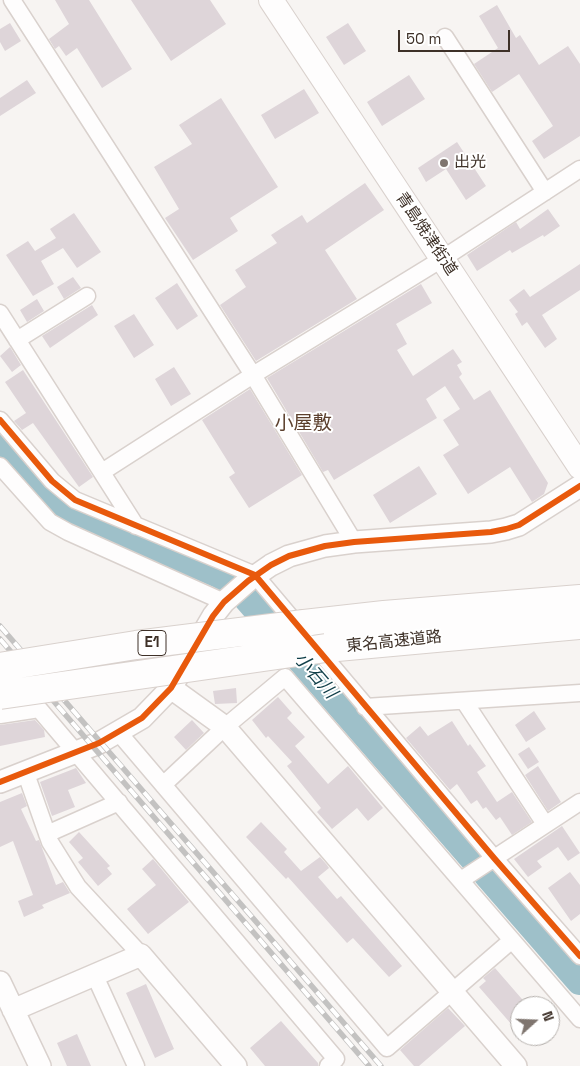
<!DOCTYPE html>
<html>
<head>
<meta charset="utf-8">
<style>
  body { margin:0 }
  #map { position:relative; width:580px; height:1066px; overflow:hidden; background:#f7f4f2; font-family:"Space Grotesk",sans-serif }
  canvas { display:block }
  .north { position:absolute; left:510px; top:996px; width:50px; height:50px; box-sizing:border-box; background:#fff; border:1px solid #b2ada9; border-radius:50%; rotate:70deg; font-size:14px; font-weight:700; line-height:20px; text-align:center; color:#3e3128 }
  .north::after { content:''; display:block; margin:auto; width:18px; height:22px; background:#7f756f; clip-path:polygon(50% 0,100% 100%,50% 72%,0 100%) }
  .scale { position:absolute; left:398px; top:30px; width:112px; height:22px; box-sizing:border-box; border:2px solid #3e3128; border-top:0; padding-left:6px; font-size:15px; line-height:18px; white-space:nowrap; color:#3e3128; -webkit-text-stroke:4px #fff; paint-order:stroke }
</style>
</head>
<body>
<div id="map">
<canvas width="580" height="1066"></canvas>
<div class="north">N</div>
<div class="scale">50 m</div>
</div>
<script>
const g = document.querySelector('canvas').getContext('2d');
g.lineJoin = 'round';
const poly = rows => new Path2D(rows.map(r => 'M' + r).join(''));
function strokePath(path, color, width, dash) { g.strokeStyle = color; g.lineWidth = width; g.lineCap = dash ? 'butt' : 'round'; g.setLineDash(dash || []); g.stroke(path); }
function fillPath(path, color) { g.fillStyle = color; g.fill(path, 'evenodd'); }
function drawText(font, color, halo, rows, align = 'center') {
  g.font = font + ' "Space Grotesk","Noto Sans JP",sans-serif'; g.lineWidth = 4; g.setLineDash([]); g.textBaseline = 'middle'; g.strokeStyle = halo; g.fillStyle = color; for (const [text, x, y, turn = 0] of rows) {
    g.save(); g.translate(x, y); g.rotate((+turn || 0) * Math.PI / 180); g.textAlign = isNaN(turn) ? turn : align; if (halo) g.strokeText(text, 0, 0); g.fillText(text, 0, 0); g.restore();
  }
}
strokePath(poly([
  [0,437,50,496,73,512,219,574,234,583,580,981]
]), '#9ec0c9', 28);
fillPath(poly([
  [55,0,89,0,132,69,102,88,77,48,66,56,59,46,55,49,49,39,69,24],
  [131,0,210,0,226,24,171,61],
  [497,5,516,38,520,35,539,65,568,46,580,64,580,136,544,159,532,141,553,126,519,74,492,92,474,64,498,48,479,16],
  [10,23,21,41,5,51,0,42,0,29],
  [348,23,366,51,344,65,326,37],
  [409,75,425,99,382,126,367,102],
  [27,80,36,93,0,116,0,98],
  [304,89,319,113,275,139,261,115],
  [221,98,278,187,230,218,238,231,193,260,165,218,179,209,154,167,192,144,179,125],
  [457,142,486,186,466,200,446,169,426,182,418,168],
  [365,183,384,210,325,250,357,299,256,361,220,305,246,287,235,270,277,243,271,235,302,215,307,223],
  [548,209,560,226,544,237,543,235,512,253,510,250,477,271,467,255,516,222,520,229],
  [74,213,101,252,77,268,63,248,41,261,54,284,33,296,6,255,28,241,35,251,56,238,50,229],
  [580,264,580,290,542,315,557,339,545,348,527,322,522,326,515,314,518,312,509,300,524,289,530,297],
  [73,277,81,288,64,299,57,287],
  [177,283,198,316,177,330,155,298],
  [421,284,432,303,396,324,407,344,397,350,413,376,453,349,462,362,457,365,462,374,459,377,474,400,490,390,548,483,544,494,532,502,510,467,468,494,443,455,459,445,443,420,460,409,445,386,426,399,437,418,334,480,328,470,323,472,267,378],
  [37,299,44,311,27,322,20,310],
  [92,305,98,315,50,348,42,336],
  [134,314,154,345,134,358,114,326],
  [10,347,21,365,12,372,0,356],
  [174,367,191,394,171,406,155,379],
  [23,370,93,477,79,487,33,423,22,430,14,421,26,413,5,382],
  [250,389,302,475,249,508,229,477,235,473,202,420],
  [419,466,437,494,390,523,373,495],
  [236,688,237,703,215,704,213,691],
  [278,697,292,713,287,718,305,737,295,746,328,784,348,766,383,808,368,821,357,808,332,829,317,812,321,808,287,766,292,762,268,736,266,738,252,720],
  [534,711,546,729,526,742,515,725],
  [35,720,44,730,45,737,0,746,0,725],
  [192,720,204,733,186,750,174,737],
  [452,721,468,746,470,744,486,766,477,772,497,802,512,792,532,822,512,835,500,817,496,820,486,807,483,809,477,800,471,804,457,784,450,790,406,738,420,726,428,736],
  [529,747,539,762,528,769,518,754],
  [538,766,561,802,548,811,525,775],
  [76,768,86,783,68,790,75,807,52,816,40,782],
  [22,793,27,806,21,809,36,841,39,840,56,885,63,882,70,893,42,905,44,908,24,917,18,901,33,895,13,841,0,847,0,802],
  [261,822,287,849,284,852,301,871,320,857,327,865,329,868,318,877,337,899,341,896,402,966,389,977,353,938,347,943,288,877,286,879,246,837],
  [562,826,580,853,568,861,558,847,537,861,542,867,528,877,514,859],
  [79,832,110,866,107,868,112,874,98,886,78,862,83,858,69,842],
  [153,859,189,902,148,934,127,909,156,885,142,869],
  [570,872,580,885,580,914,571,921,548,888],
  [495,968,528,1006,520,1006,520,1018,512,1025,479,987,486,981,483,978],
  [146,984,174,1049,155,1058,126,993],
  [448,1008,465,1026,419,1066,414,1066,400,1050],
  [281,1021,318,1063,318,1066,265,1066,250,1048],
  [77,1034,91,1066,67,1066,57,1043]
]), '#ded5d9');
const minor = poly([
  [12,0,253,375,354,542],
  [445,37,545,192],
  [0,313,136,526],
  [17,340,87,296],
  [0,420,52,481,75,500,255,575,494,858,580,956],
  [0,466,50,522,68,532,224,602],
  [102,472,253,375,442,259,580,169],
  [464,701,545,824],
  [365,707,580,693],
  [0,715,39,709,336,1059,328,1066],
  [119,733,387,1048,512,940],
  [25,771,50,842,78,887,141,955],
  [163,785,225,727,285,677,580,1019],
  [47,834,119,802],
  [461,880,580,802],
  [95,976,136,1066]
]);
const tertiary = poly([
  [171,688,225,727,516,1066],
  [0,782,99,743,142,718,171,688,213,616,224,602,248,581,271,565,289,556,325,546,354,542,491,532,506,529,519,525,580,486],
  [0,982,40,1066],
  [13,1010,141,955,236,1066]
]);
const secondary = poly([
  [271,0,580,467]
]);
const motorway = poly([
  [304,624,384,615,580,599],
  [326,648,580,625]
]);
strokePath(minor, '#d9d1cd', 19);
strokePath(tertiary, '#d9d1cd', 24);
strokePath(secondary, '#d9d1cd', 26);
strokePath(motorway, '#d9d1cd', 30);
strokePath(minor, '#fefdfd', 16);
strokePath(tertiary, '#fefdfd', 21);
strokePath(secondary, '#fefdfd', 24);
strokePath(motorway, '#fefdfd', 28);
const rail = poly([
  [0,626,381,1066],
  [0,639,369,1066]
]);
strokePath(rail, '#c3c2c1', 5.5);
strokePath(rail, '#fff', 4, [11]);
const motorwayBridge = poly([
  [0,667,136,645,304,624],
  [0,695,326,648]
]);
strokePath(motorwayBridge, '#d9d1cd', 30, []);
strokePath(motorwayBridge, '#fefdfd', 28);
strokePath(poly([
  [0,420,52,481,75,500,255,575,494,858,580,956],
  [0,782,99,743,142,718,171,688,213,616,224,602,248,581,271,565,289,556,325,546,354,542,491,532,506,529,519,525,580,486]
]), '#e8590c', 6);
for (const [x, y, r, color] of [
  [444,163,5,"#7f756f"]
]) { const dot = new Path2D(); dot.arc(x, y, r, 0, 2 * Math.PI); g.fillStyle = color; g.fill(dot); strokePath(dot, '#fff', 2); }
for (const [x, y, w] of [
  [152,643,28]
]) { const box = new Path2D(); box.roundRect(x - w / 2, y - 12.5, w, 25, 4); g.fillStyle = '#fff'; g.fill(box); strokePath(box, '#3e3128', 1); }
drawText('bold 15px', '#3e3128', null, [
  ["E1",152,643]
]);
drawText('16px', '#3e3128', '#fff', [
  ["出光",454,163]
], 'left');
drawText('16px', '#3e3128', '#fff', [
  ["青島焼津街道",426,234,56],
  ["東名高速道路",394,642,-6]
]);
drawText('italic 18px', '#0e3d47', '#fff', [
  ["小石川",315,676,49]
]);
drawText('19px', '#5c402e', '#fff', [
  ["小屋敷",303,424]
]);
</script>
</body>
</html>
